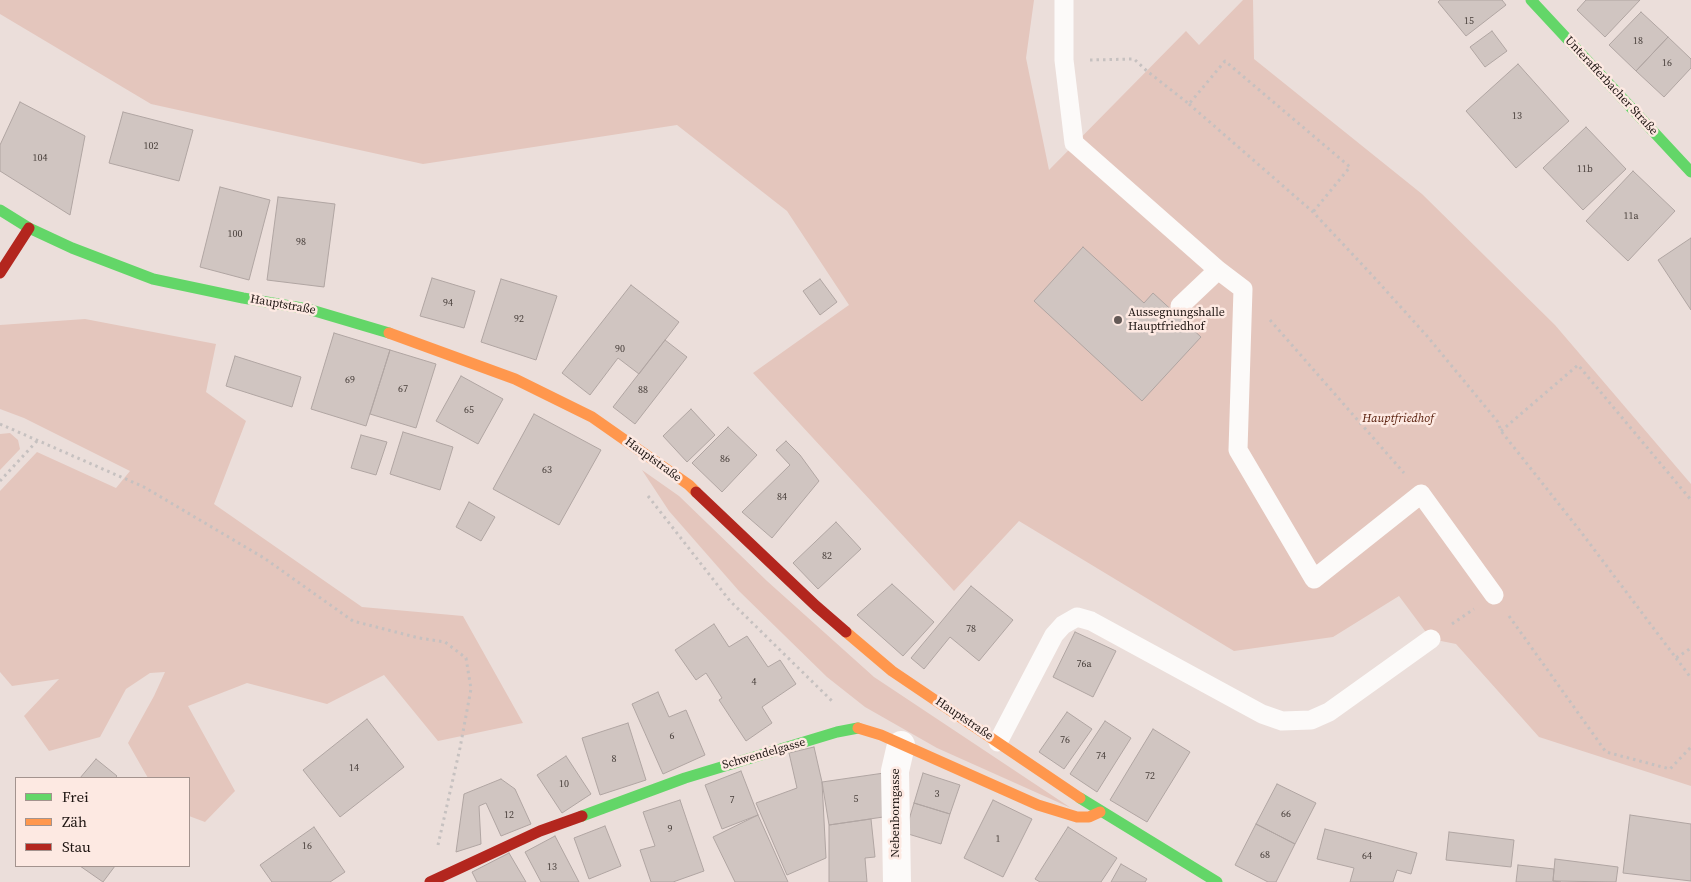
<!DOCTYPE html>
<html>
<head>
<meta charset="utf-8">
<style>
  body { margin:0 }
  #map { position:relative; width:1691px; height:882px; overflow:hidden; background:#ebdeda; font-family:"Source Serif 4",serif }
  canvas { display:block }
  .legend { position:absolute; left:15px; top:777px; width:175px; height:90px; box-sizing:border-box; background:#fde9e2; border:1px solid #a3938e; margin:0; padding:6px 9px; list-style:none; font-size:15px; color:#1c1310 }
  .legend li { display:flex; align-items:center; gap:10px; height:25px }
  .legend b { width:25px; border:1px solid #a3938e }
</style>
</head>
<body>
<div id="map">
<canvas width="1691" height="882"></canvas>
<ul class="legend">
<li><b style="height:6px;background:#63d668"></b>Frei</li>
<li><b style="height:6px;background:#ff974d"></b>Zäh</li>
<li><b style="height:6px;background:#b3261e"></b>Stau</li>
</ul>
</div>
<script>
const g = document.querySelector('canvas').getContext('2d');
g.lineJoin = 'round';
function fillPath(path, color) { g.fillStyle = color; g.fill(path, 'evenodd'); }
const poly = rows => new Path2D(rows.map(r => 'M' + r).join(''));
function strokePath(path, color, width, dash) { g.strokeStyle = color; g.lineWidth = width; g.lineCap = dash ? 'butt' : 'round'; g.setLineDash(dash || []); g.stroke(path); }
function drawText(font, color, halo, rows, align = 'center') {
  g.font = font + ' "Source Serif 4",serif'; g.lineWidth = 5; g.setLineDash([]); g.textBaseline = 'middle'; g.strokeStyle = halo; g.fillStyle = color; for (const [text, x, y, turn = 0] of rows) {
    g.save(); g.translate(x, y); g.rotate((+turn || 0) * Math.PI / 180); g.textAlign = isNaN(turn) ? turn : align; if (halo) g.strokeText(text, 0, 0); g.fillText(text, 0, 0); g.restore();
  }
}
fillPath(poly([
  [0,0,1034,0,1026,58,1049,170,1186,31,1199,45,1243,0,1253,0,1254,59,1422,194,1555,325,1691,484,1691,786,1539,737,1456,644,1431,639,1399,596,1333,637,1234,651,1019,521,954,591,753,373,849,305,787,211,677,125,423,164,151,104,0,14],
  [85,319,216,344,206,392,246,421,214,504,362,607,463,616,523,723,438,741,384,675,327,704,247,683,188,706,235,791,205,822,189,816,189,778,148,778,128,743,154,696,165,672,150,673,126,689,100,737,49,751,24,716,59,679,12,686,0,672,0,491,37,452,116,488,130,471,24,418,0,409,0,325],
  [10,433,18,440,20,449,0,470,0,434],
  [642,470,679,496,767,581,874,677,1071,808,937,748,865,707,827,677,739,591,669,511]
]), '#e4c6bd');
const building = poly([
  [1440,0,1502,0,1506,5,1466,36,1438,2,1440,0],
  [1586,0,1640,0,1605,37,1577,10,1586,0],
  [1641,12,1668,37,1636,71,1609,45,1641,12],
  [1492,31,1507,51,1485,67,1470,47,1492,31],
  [1668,37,1691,59,1691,68,1664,97,1636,71,1668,37],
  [1518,64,1569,121,1516,168,1466,111,1518,64],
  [20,102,85,136,70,215,0,171,0,145,20,102],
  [123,112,193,130,179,181,109,163,123,112],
  [1586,127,1626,169,1583,210,1543,168,1586,127],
  [1633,171,1675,211,1628,261,1586,221,1633,171],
  [220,187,270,200,249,280,200,267,220,187],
  [278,197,335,204,324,287,267,280,278,197],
  [1691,238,1691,310,1658,260,1691,238],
  [1083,247,1144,303,1153,293,1201,337,1142,401,1034,301,1083,247],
  [432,278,475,291,464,328,420,316,432,278],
  [501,279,557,296,536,360,481,342,501,279],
  [820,279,837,302,820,315,803,291,820,279],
  [631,285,679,322,639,374,618,358,590,395,562,373,631,285],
  [334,333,390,350,366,426,311,409,334,333],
  [665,340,687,357,635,424,613,407,665,340],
  [390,350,436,364,416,428,370,414,390,350],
  [235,356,301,377,292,407,226,386,235,356],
  [461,376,503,399,478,444,436,421,461,376],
  [691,409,715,435,687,462,663,436,691,409],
  [534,414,601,450,559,525,493,489,534,414],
  [728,427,757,455,722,492,692,463,728,427],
  [403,432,453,447,440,490,390,474,403,432],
  [361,435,387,442,376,475,351,468,361,435],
  [786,441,800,455,819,481,772,538,742,512,790,465,776,450,786,441],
  [469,502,495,517,481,541,456,527,469,502],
  [836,522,861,549,818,589,793,563,836,522],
  [892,584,934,622,903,656,857,615,892,584],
  [971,586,1013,620,979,661,950,637,924,669,911,658,971,586],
  [714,624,729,647,747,636,768,667,780,660,796,684,762,707,772,723,746,741,719,700,722,698,706,673,696,680,675,650,714,624],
  [1075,632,1116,651,1093,697,1053,677,1075,632],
  [658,692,669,717,686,710,705,755,663,774,632,704,658,692],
  [1067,712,1092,729,1064,769,1039,752,1067,712],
  [367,719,404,767,340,817,303,770,367,719],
  [1105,721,1131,738,1097,792,1070,774,1105,721],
  [628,723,646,780,600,795,582,738,628,723],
  [1153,729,1190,752,1147,822,1110,800,1153,729],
  [814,747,822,782,826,858,787,875,756,803,797,788,789,753,814,747],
  [566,756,591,794,562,813,537,775,566,756],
  [96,759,117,776,115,778,80,778,96,759],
  [741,771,758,815,722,829,705,785,741,771],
  [884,773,890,816,829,825,822,782,884,773],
  [923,773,960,785,950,814,914,803,923,773],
  [501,779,515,789,531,824,501,836,486,803,479,806,481,844,456,852,464,794,501,779],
  [1277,784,1316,803,1295,844,1256,824,1277,784],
  [680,800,704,871,673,882,651,882,640,850,655,846,643,812,680,800],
  [993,800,1032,819,1003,877,964,858,993,800],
  [914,803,950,814,941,844,905,833,914,803],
  [758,815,788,882,735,882,713,837,758,815],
  [1630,815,1691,824,1691,881,1623,873,1630,815],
  [871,819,875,857,865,858,867,882,829,882,829,825,871,819],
  [1256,824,1295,844,1276,882,1268,882,1235,865,1256,824],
  [605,826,621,866,589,879,574,838,605,826],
  [314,827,345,872,330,882,272,882,260,865,314,827],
  [1068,827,1117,858,1101,882,1040,882,1035,879,1068,827],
  [1325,829,1417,853,1411,874,1397,870,1393,882,1350,882,1354,868,1317,859,1325,829],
  [1449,832,1514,840,1511,867,1446,860,1449,832],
  [555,836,579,882,541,882,525,852,555,836],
  [509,853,526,882,477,882,472,872,509,853],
  [1555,859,1618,867,1616,882,1553,881,1555,859],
  [1121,864,1147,879,1145,882,1111,882,1121,864],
  [1518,865,1554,869,1553,881,1561,882,1516,882,1518,865],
  [80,866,115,866,103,882,80,866]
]);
fillPath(building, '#d0c5c1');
strokePath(building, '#b0a5a2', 1);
strokePath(poly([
  [1090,60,1134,59,1147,71,1189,104,1225,61,1350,167,1313,212],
  [1189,104,1313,212,1371,274,1427,336,1498,422,1501,431,1581,532,1676,658,1691,648],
  [1270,320,1404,473],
  [0,424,144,487,264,558,353,621,419,638,445,642,466,658,471,689,460,748,438,845],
  [1501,431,1578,365,1691,500],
  [0,481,37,441],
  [648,496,730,601,832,701],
  [1509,616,1606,752,1670,769,1691,747],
  [1452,624,1474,609],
  [1676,658,1691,678]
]), '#c6c1c0', 3, [2.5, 4]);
strokePath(poly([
  [1064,0,1064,60,1074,143,1218,270,1243,289,1238,450,1314,579,1421,494,1494,595],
  [1180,306,1218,270],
  [998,742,1054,635,1063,625,1077,617,1091,621,1262,714,1282,721,1311,720,1329,712,1431,639]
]), '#fcfaf9', 19);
strokePath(poly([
  [897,882,895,771,901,745]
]), '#fcfaf9', 28);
strokePath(poly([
  [1531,0,1691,172],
  [0,210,29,228,72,248,153,279,243,298,308,309,389,333],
  [1080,798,1217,882],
  [582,816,685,778,837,732,858,728]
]), '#63d668', 11);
strokePath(poly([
  [389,333,515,379,592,417,689,485,696,492],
  [846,632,892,671,1080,798],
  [858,728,881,735,1038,805,1077,817,1089,817,1100,812]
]), '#ff974d', 11);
strokePath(poly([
  [0,273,29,228],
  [696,492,816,606,846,632],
  [430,882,540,831,582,816]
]), '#b3261e', 11);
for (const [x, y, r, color] of [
  [1118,320,5,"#645a57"]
]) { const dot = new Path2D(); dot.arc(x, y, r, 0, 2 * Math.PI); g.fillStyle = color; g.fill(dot); strokePath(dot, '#fde9e2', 2); }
drawText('10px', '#49403c', null, [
  ["15",1469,21],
  ["18",1638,41],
  ["16",1667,63],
  ["13",1517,116],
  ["102",151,146],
  ["104",40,158],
  ["11b",1585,169],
  ["11a",1631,216],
  ["100",235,234],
  ["98",301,242],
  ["94",448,303],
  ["92",519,319],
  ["90",620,349],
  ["69",350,380],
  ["67",403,389],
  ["88",643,390],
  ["65",469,410],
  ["86",725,459],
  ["63",547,470],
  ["84",782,497],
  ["82",827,556],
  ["78",971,629],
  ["76a",1084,664],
  ["4",754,682],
  ["6",672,736],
  ["76",1065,740],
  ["74",1101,756],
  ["8",614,759],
  ["14",354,768],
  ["72",1150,776],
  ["10",564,784],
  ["3",937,794],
  ["5",856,799],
  ["7",732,800],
  ["66",1286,814],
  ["12",509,815],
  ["9",670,829],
  ["1",998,839],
  ["16",307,846],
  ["68",1265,855],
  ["64",1367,856],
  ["13",552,867]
]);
drawText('12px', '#1c1310', '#fde9e2', [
  ["Unterafferbacher Straße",1611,86,47],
  ["Hauptstraße",283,305,10],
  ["Hauptstraße",653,460,36],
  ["Hauptstraße",964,719,34],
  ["Schwendelgasse",764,754,-16],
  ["Nebenborngasse",896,813,-90]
]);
drawText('12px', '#1c1310', '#fde9e2', [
  ["Aussegnungshalle",1128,313],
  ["Hauptfriedhof",1128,327]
], 'left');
drawText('italic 12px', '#521703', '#fde9e2', [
  ["Hauptfriedhof",1398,419]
]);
</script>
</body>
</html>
